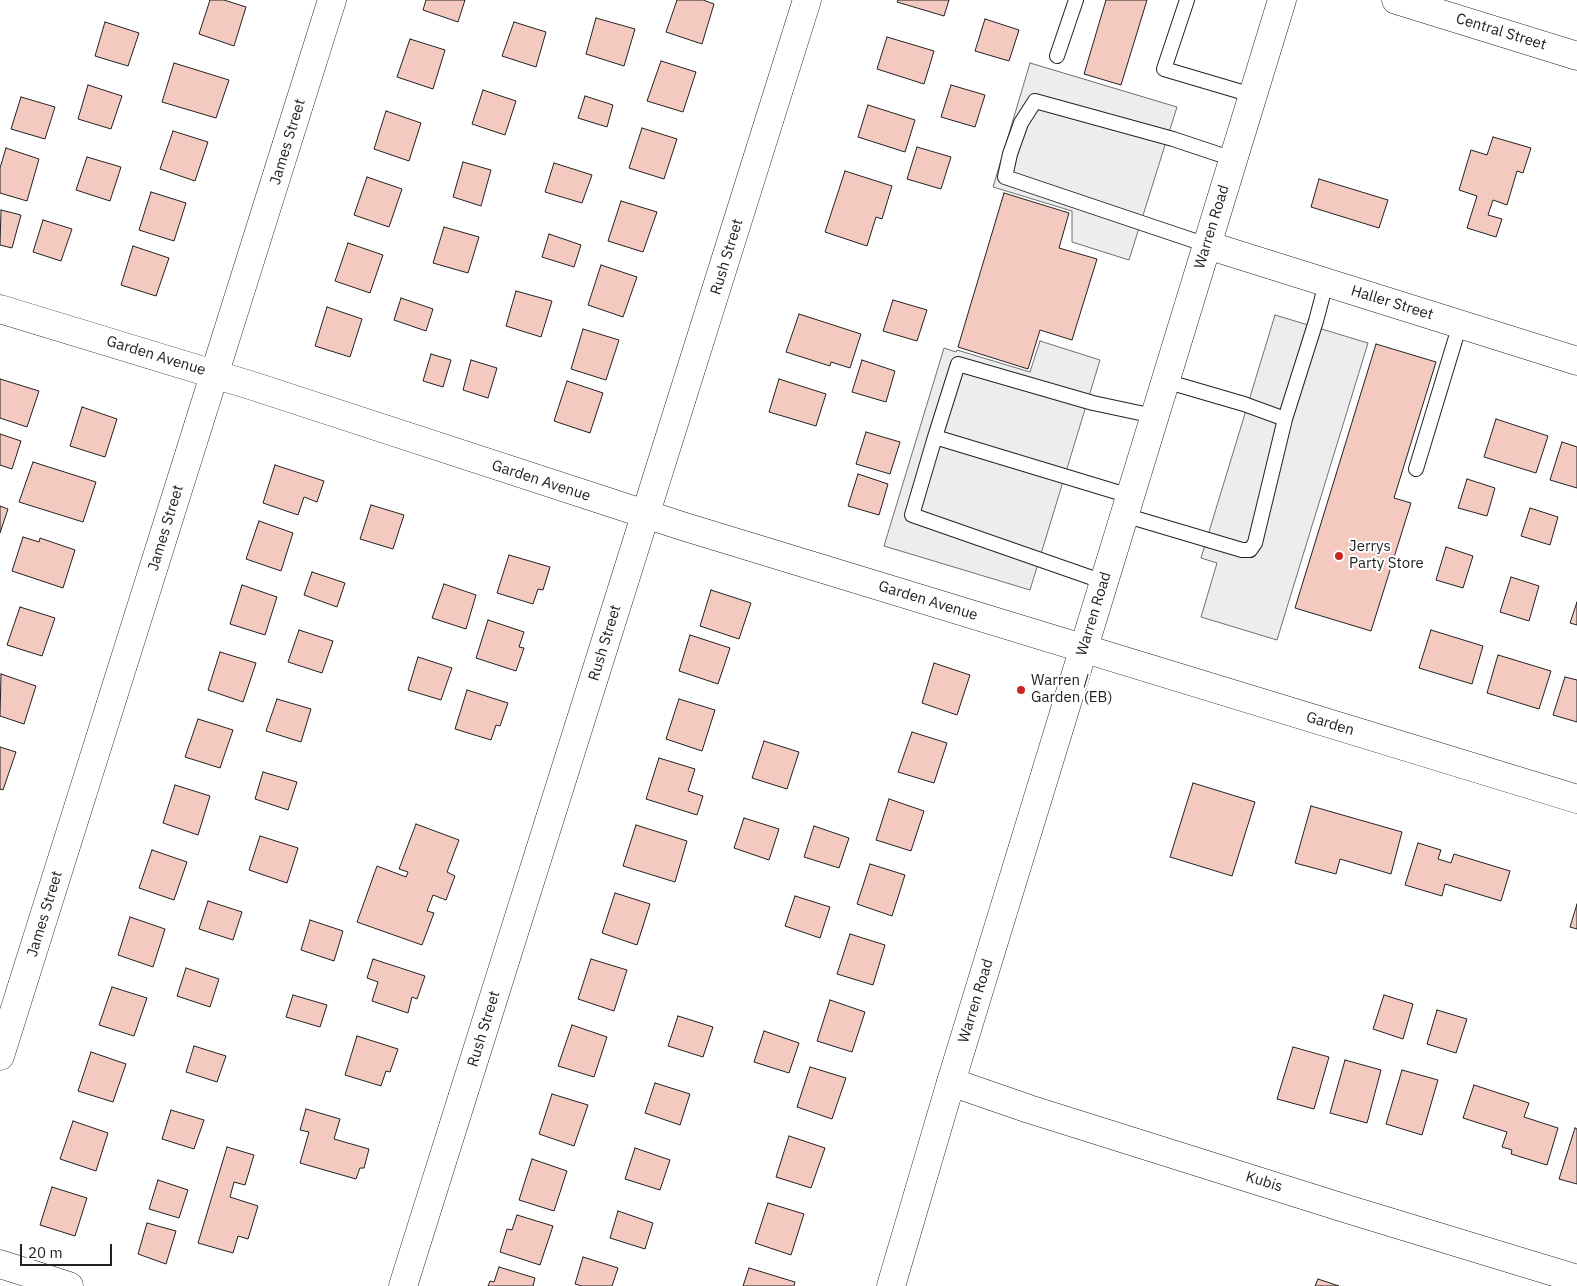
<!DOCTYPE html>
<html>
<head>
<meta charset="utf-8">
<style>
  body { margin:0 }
  #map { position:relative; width:1577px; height:1286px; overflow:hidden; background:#fff; font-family:"IBM Plex Sans",sans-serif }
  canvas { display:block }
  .scale { position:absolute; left:20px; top:1244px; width:92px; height:22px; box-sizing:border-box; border:2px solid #222; border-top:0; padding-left:6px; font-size:15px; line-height:18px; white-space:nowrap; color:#222; -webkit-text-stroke:4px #fff; paint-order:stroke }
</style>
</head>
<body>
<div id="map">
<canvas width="1577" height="1286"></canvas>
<div class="scale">20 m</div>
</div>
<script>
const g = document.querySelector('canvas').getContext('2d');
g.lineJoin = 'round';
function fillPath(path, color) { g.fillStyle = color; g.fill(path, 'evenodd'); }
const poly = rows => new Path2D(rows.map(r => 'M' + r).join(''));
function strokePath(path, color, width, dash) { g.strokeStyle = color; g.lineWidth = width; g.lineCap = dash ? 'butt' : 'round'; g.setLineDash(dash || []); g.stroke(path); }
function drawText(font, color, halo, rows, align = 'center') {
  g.font = font + ' "IBM Plex Sans",sans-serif'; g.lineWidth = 4; g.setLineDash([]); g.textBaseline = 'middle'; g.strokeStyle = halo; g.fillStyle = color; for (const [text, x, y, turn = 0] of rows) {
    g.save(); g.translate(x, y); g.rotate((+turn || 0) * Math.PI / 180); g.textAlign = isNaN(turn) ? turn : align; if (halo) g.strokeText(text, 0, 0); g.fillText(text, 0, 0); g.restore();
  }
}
const parking = poly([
  [1030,63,1177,107,1129,260,1072,242,1072,211,993,187,1030,63],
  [1275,315,1368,343,1277,640,1201,617,1217,563,1201,558,1275,315],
  [1040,341,1100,360,1030,590,884,546,944,348,956,352,957,350,1030,372,1040,341]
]);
fillPath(parking, '#ededed');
strokePath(parking, '#6f6f6f', 1);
const building = poly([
  [210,0,224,0,246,7,234,46,199,34,210,0],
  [426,0,465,0,458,22,423,10,426,0],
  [677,0,703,0,714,4,702,44,666,32,677,0],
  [898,0,949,0,944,16,897,2,898,0],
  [1106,0,1147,0,1121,85,1084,74,1106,0],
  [596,18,635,29,624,66,586,54,596,18],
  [985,19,1019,30,1009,61,975,51,985,19],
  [105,22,139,33,128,66,95,56,105,22],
  [514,22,546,32,536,67,502,56,514,22],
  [887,37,934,51,924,84,877,69,887,37],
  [410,39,445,50,433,89,397,77,410,39],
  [661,61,696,72,683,112,647,101,661,61],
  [174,63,229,80,216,118,162,102,174,63],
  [88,85,122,96,111,129,78,119,88,85],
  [951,85,985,95,975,127,941,117,951,85],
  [483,90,516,101,505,135,472,124,483,90],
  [585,96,613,105,607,127,578,118,585,96],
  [21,97,55,107,45,139,11,129,21,97],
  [868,105,915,120,905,152,858,137,868,105],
  [386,111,421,123,409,161,374,149,386,111],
  [642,128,677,139,664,179,629,168,642,128],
  [173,131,208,142,195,181,160,169,173,131],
  [1493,137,1531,148,1523,173,1517,171,1507,205,1493,200,1488,215,1502,219,1496,237,1467,228,1477,196,1459,190,1471,150,1487,155,1493,137],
  [917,147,951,157,941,189,907,179,917,147],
  [6,148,39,159,27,201,0,193,0,168,6,148],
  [87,157,121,167,110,201,76,190,87,157],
  [463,162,491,170,481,206,453,197,463,162],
  [554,163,592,175,582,203,545,192,554,163],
  [845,171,892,186,882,219,876,217,867,246,825,232,845,171],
  [367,177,402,189,389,227,354,215,367,177],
  [1319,179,1388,200,1379,228,1311,207,1319,179],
  [151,192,186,203,174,241,139,230,151,192],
  [1004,193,1069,213,1059,248,1097,259,1072,340,1040,330,1028,369,958,347,1004,193],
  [621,201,657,212,643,252,608,241,621,201],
  [1,210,21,215,12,248,0,245,1,210],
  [43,220,72,229,61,261,33,252,43,220],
  [444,227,479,237,468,273,433,263,444,227],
  [549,234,581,245,574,267,542,257,549,234],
  [348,243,383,255,370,293,335,281,348,243],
  [133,246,169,258,156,296,121,285,133,246],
  [601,265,637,277,623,317,588,305,601,265],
  [516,291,552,301,541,337,506,326,516,291],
  [401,298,433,309,426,331,394,320,401,298],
  [893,300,927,310,917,341,883,331,893,300],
  [327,307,362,319,350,357,315,346,327,307],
  [799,314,861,334,850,368,831,362,830,366,786,352,799,314],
  [583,329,619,340,606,380,571,369,583,329],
  [1376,344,1436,362,1394,498,1411,503,1371,631,1295,608,1376,344],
  [431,354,451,360,443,387,423,381,431,354],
  [471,360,497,368,488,398,463,390,471,360],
  [862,360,895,371,886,402,852,392,862,360],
  [0,379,39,391,27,427,0,418,0,379],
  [779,379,826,394,816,426,769,412,779,379],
  [567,381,603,393,590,433,554,421,567,381],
  [82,407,117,419,105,457,70,446,82,407],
  [1496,419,1548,436,1536,473,1484,457,1496,419],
  [866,432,900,442,890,474,856,464,866,432],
  [0,434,21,441,12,469,0,465,0,434],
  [1562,442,1577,447,1577,488,1550,480,1562,442],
  [33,462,96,482,83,522,19,502,33,462],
  [275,465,324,481,317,502,304,497,298,515,263,503,275,465],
  [858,474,888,484,879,515,848,506,858,474],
  [1467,479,1495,488,1487,516,1458,508,1467,479],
  [371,505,404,515,393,549,360,539,371,505],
  [0,506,8,509,0,533,0,506],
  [1530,508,1558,517,1550,545,1521,536,1530,508],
  [259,521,293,533,281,571,246,559,259,521],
  [23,537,39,542,40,538,75,550,63,588,12,571,23,537],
  [1446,547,1473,556,1463,588,1436,580,1446,547],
  [509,555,550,567,543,590,538,589,533,604,497,593,509,555],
  [312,572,345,583,337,607,304,595,312,572],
  [1511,577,1539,586,1529,621,1500,612,1511,577],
  [444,584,476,595,466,629,432,618,444,584],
  [242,585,277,597,265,635,230,624,242,585],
  [711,590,751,603,739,639,700,626,711,590],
  [1577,602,1577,625,1570,623,1577,602],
  [20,607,55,618,42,656,7,645,20,607],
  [488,620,524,632,519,647,524,648,516,671,476,658,488,620],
  [299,630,333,641,322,673,288,662,299,630],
  [1431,630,1483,646,1472,684,1419,668,1431,630],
  [690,635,730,648,718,684,679,671,690,635],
  [220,652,256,663,243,702,208,690,220,652],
  [1498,655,1551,671,1539,709,1487,693,1498,655],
  [418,657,452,668,441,700,408,690,418,657],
  [934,663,970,675,957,715,922,703,934,663],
  [1,674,36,686,24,724,0,716,1,674],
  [1565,677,1577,680,1577,722,1553,715,1565,677],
  [467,690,508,703,500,726,496,725,491,740,455,729,467,690],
  [277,699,311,709,301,742,266,731,277,699],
  [679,699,715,710,702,751,666,739,679,699],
  [198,719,233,730,220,768,185,757,198,719],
  [912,732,947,743,934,783,898,772,912,732],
  [764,741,799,752,787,789,752,778,764,741],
  [0,747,16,752,3,790,0,789,0,747],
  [659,758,695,769,688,791,703,796,697,815,646,799,659,758],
  [263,772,297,782,288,810,255,799,263,772],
  [1193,783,1255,802,1232,876,1170,857,1193,783],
  [175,785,210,796,198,835,163,823,175,785],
  [889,799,924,811,911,851,876,840,889,799],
  [1311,806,1402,832,1391,874,1340,859,1336,874,1295,863,1311,806],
  [744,818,779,829,769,860,734,848,744,818],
  [416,824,459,840,447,872,455,876,446,900,433,895,427,911,434,913,422,945,357,922,377,866,406,877,408,872,399,869,416,824],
  [636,825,687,841,675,882,623,866,636,825],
  [814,826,849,838,839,868,804,857,814,826],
  [260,836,298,848,287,883,249,870,260,836],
  [1418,843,1441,850,1438,859,1451,863,1454,854,1510,871,1501,901,1445,884,1442,896,1405,885,1418,843],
  [152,850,187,862,174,900,139,888,152,850],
  [870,864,905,875,892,916,857,904,870,864],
  [615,893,650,904,637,945,602,933,615,893],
  [795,896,830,907,820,938,785,926,795,896],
  [208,901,242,912,233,940,199,929,208,901],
  [1577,904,1577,929,1570,927,1577,904],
  [130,917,165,929,153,967,118,955,130,917],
  [310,920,343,931,334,961,301,950,310,920],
  [850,934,885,945,873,985,837,974,850,934],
  [373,959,425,976,417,999,412,997,408,1013,372,1001,378,982,367,978,373,959],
  [591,959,627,970,614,1011,578,999,591,959],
  [186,968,219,979,210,1007,177,996,186,968],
  [112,987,147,998,134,1036,99,1025,112,987],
  [293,995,327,1005,320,1027,286,1017,293,995],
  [1384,995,1413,1004,1403,1039,1373,1029,1384,995],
  [830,1000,865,1012,852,1052,817,1041,830,1000],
  [1437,1010,1467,1019,1456,1053,1427,1044,1437,1010],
  [678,1016,713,1027,703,1057,668,1046,678,1016],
  [572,1025,607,1037,594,1077,558,1066,572,1025],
  [764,1031,799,1043,789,1073,754,1062,764,1031],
  [357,1036,398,1049,390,1072,386,1071,381,1086,345,1075,357,1036],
  [194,1046,226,1056,217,1082,186,1072,194,1046],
  [1293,1047,1329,1057,1314,1109,1277,1099,1293,1047],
  [91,1052,126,1064,113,1102,78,1091,91,1052],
  [1345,1060,1381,1070,1367,1123,1330,1113,1345,1060],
  [810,1067,846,1078,832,1119,797,1107,810,1067],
  [1402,1070,1438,1080,1422,1135,1386,1124,1402,1070],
  [655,1083,690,1094,680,1125,645,1113,655,1083],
  [1474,1085,1529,1103,1524,1117,1558,1128,1547,1165,1511,1154,1512,1150,1502,1147,1507,1132,1463,1118,1474,1085],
  [552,1094,588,1105,574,1146,539,1134,552,1094],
  [306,1109,340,1119,334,1139,369,1149,364,1168,360,1168,356,1179,300,1163,309,1132,300,1130,306,1109],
  [171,1110,204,1120,194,1149,162,1139,171,1110],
  [73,1121,108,1133,96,1171,60,1159,73,1121],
  [1575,1128,1577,1129,1577,1184,1559,1179,1575,1128],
  [789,1136,825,1148,811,1188,776,1177,789,1136],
  [227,1147,254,1155,245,1185,234,1182,230,1197,258,1206,248,1239,238,1236,233,1253,198,1243,227,1147],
  [635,1148,670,1160,660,1190,625,1179,635,1148],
  [532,1159,567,1171,554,1211,519,1200,532,1159],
  [158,1180,188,1190,179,1218,149,1209,158,1180],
  [52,1187,87,1198,75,1236,40,1225,52,1187],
  [768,1203,804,1214,791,1255,755,1243,768,1203],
  [618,1211,653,1223,645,1249,610,1238,618,1211],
  [517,1215,553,1226,540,1265,500,1252,507,1229,512,1230,517,1215],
  [147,1223,176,1231,166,1264,138,1254,147,1223],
  [583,1257,618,1268,612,1286,582,1286,575,1284,583,1257],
  [499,1267,535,1278,533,1286,488,1286,490,1281,494,1282,499,1267],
  [749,1268,795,1282,794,1286,743,1286,749,1268],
  [1318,1279,1339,1286,1315,1286,1318,1279]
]);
fillPath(building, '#f3c9c0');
strokePath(building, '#222', 1);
const lane = poly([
  [1187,0,1164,69,1252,95],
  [1057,56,1076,0],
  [1207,245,1005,177,1010,154,1021,123,1035,101,1173,139,1233,159],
  [1285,419,1316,321,1326,283],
  [935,437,912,515,1104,582],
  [1416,469,1460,324],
  [1130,496,935,437,958,364,1093,403,1154,416],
  [1124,515,1242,550,1250,550,1255,543,1285,419,1244,404,1165,381]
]);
const street = poly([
  [1396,0,1577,56],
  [1207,245,1577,361],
  [0,309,253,386,682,526,1577,799],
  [0,1056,332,0],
  [951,1082,1029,1109,1347,1209,1577,1279],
  [0,1264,69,1286],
  [403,1286,807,0]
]);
const secondary = poly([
  [891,1286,951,1082,1282,0]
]);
strokePath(lane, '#222', 16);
strokePath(street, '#222', 29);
strokePath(secondary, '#222', 29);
strokePath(lane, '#fff', 14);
strokePath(street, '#fff', 28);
strokePath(secondary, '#fff', 28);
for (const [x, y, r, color] of [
  [1339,556,5,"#c62828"],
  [1021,690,5,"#c62828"]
]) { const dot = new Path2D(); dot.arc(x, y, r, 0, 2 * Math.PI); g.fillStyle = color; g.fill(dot); strokePath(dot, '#fff', 2); }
drawText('15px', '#222', '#fff', [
  ["Central Street",1501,32,17],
  ["James Street",288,142,-73],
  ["Warren Road",1212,227,-73],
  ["Rush Street",727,257,-73],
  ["Haller Street",1392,303,17],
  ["Garden Avenue",156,356,17],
  ["Garden Avenue",541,481,18],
  ["James Street",166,528,-73],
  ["Garden Avenue",928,601,17],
  ["Warren Road",1094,614,-73],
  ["Rush Street",605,643,-73],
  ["Garden",1330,724,17],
  ["James Street",45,914,-73],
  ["Warren Road",976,1001,-73],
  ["Rush Street",484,1029,-73],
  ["Kubis",1264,1182,17]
]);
drawText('15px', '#222', '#fff', [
  ["Jerrys",1349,547],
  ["Party Store",1349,564],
  ["Warren /",1031,681],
  ["Garden (EB)",1031,698]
], 'left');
</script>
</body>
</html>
